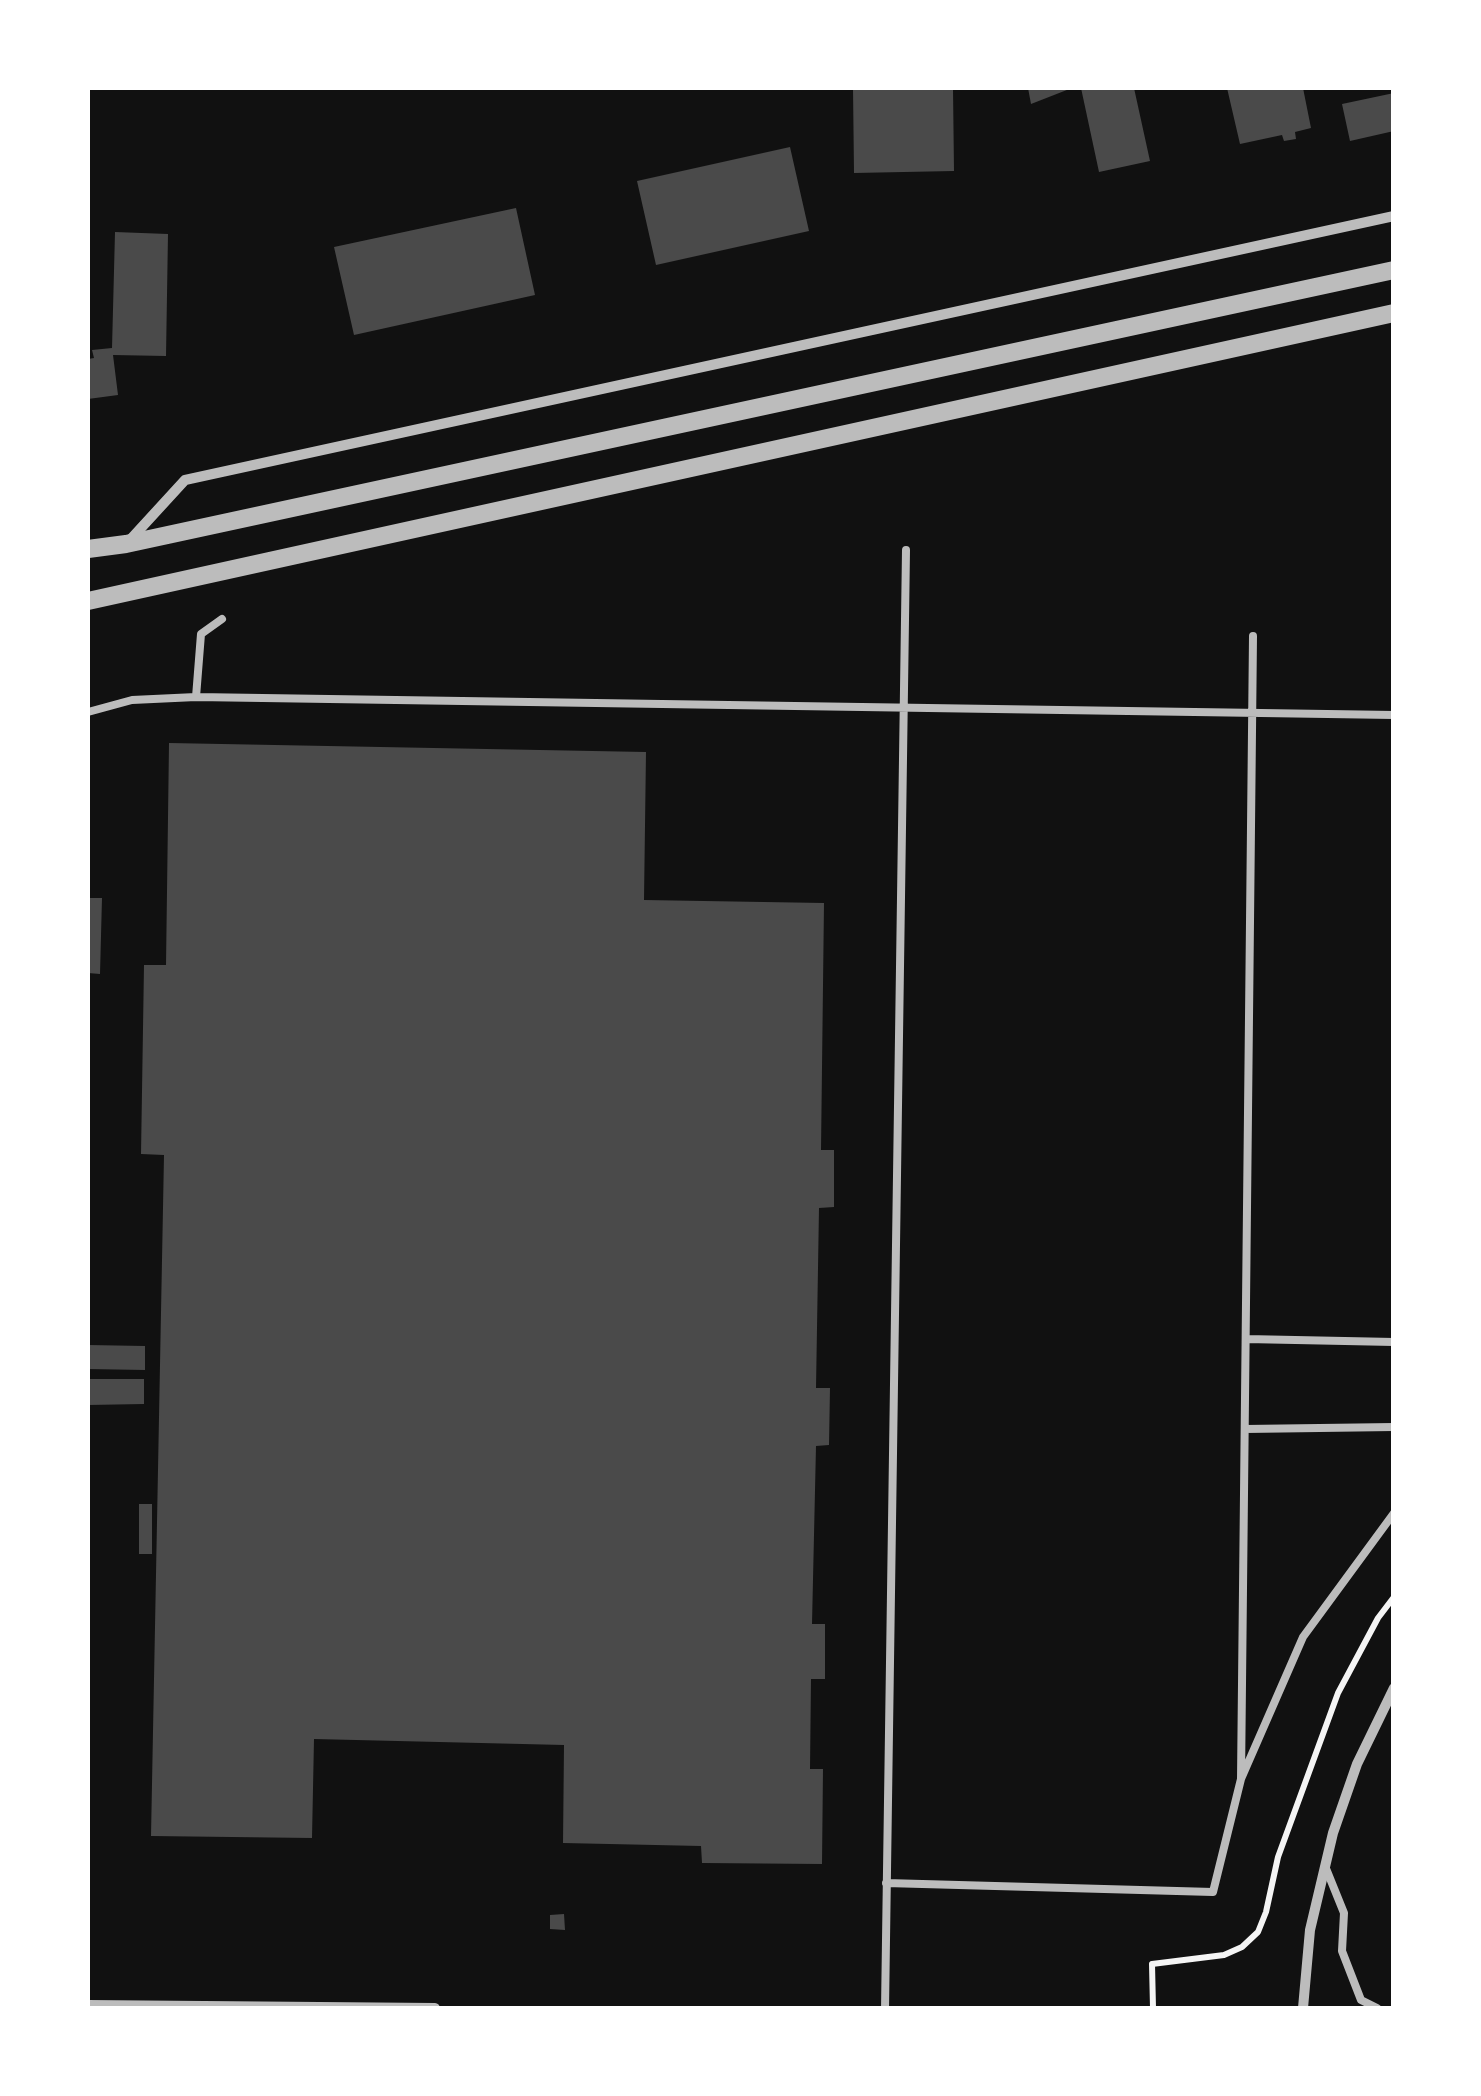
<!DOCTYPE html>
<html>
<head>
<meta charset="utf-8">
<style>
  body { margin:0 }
  #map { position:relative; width:1481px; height:2096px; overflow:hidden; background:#111; font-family:Raleway,sans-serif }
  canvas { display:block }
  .frame { position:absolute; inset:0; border:90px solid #fff; pointer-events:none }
</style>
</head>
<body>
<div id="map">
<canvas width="1481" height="2096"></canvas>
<div class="frame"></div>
</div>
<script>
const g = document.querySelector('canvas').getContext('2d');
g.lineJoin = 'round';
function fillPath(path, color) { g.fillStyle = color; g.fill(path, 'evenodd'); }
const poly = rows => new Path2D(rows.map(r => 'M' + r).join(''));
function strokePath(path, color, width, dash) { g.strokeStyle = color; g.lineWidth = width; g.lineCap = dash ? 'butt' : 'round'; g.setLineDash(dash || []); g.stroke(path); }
fillPath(poly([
  [853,88,953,88,954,171,854,173],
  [1028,88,1072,88,1031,104],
  [1081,88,1134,88,1150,161,1099,172],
  [1227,88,1303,88,1311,128,1295,132,1296,139,1284,141,1282,135,1240,144],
  [1394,93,1394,131,1350,141,1342,104],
  [790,147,809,231,656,265,637,181],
  [516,208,535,295,354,335,334,247],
  [115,232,168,234,166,356,113,355,118,395,88,399,88,359,94,358,92,350,112,348],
  [169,743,646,752,644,900,824,903,821,1150,834,1150,834,1207,819,1208,816,1388,830,1388,829,1445,816,1446,812,1624,825,1624,825,1679,811,1679,810,1769,823,1769,822,1864,702,1863,701,1846,563,1843,564,1745,314,1739,312,1838,151,1836,164,1155,141,1154,144,965,166,965],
  [88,898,102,898,100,974,88,973],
  [88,1345,145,1346,145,1370,88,1369],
  [88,1379,144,1379,144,1404,88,1405],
  [139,1504,152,1504,152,1554,139,1554],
  [564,1914,565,1930,550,1929,550,1915]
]), '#4a4a4a');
strokePath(poly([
  [1153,2008,1152,1964,1224,1955,1242,1947,1258,1932,1266,1912,1278,1857,1338,1693,1378,1618,1394,1597]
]), '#f5f5f5', 6);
strokePath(poly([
  [196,697,201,634,222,619],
  [88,712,132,700,196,697,1394,715],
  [1246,1339,1394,1342],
  [1245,1429,1394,1427],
  [1241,1779,1253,636],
  [1325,1866,1344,1913,1342,1951,1361,2000,1377,2008],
  [886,1883,1213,1892,1241,1779,1303,1637,1394,1513],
  [885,2008,906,550]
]), '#bcbcbc', 8);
strokePath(poly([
  [130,540,185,480,1394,216],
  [88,2005,435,2008],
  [1303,2008,1310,1930,1333,1833,1357,1764,1394,1688]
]), '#bcbcbc', 10);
strokePath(poly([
  [88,549,126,544,1394,270],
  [88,601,1394,313]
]), '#bcbcbc', 18);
</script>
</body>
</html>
